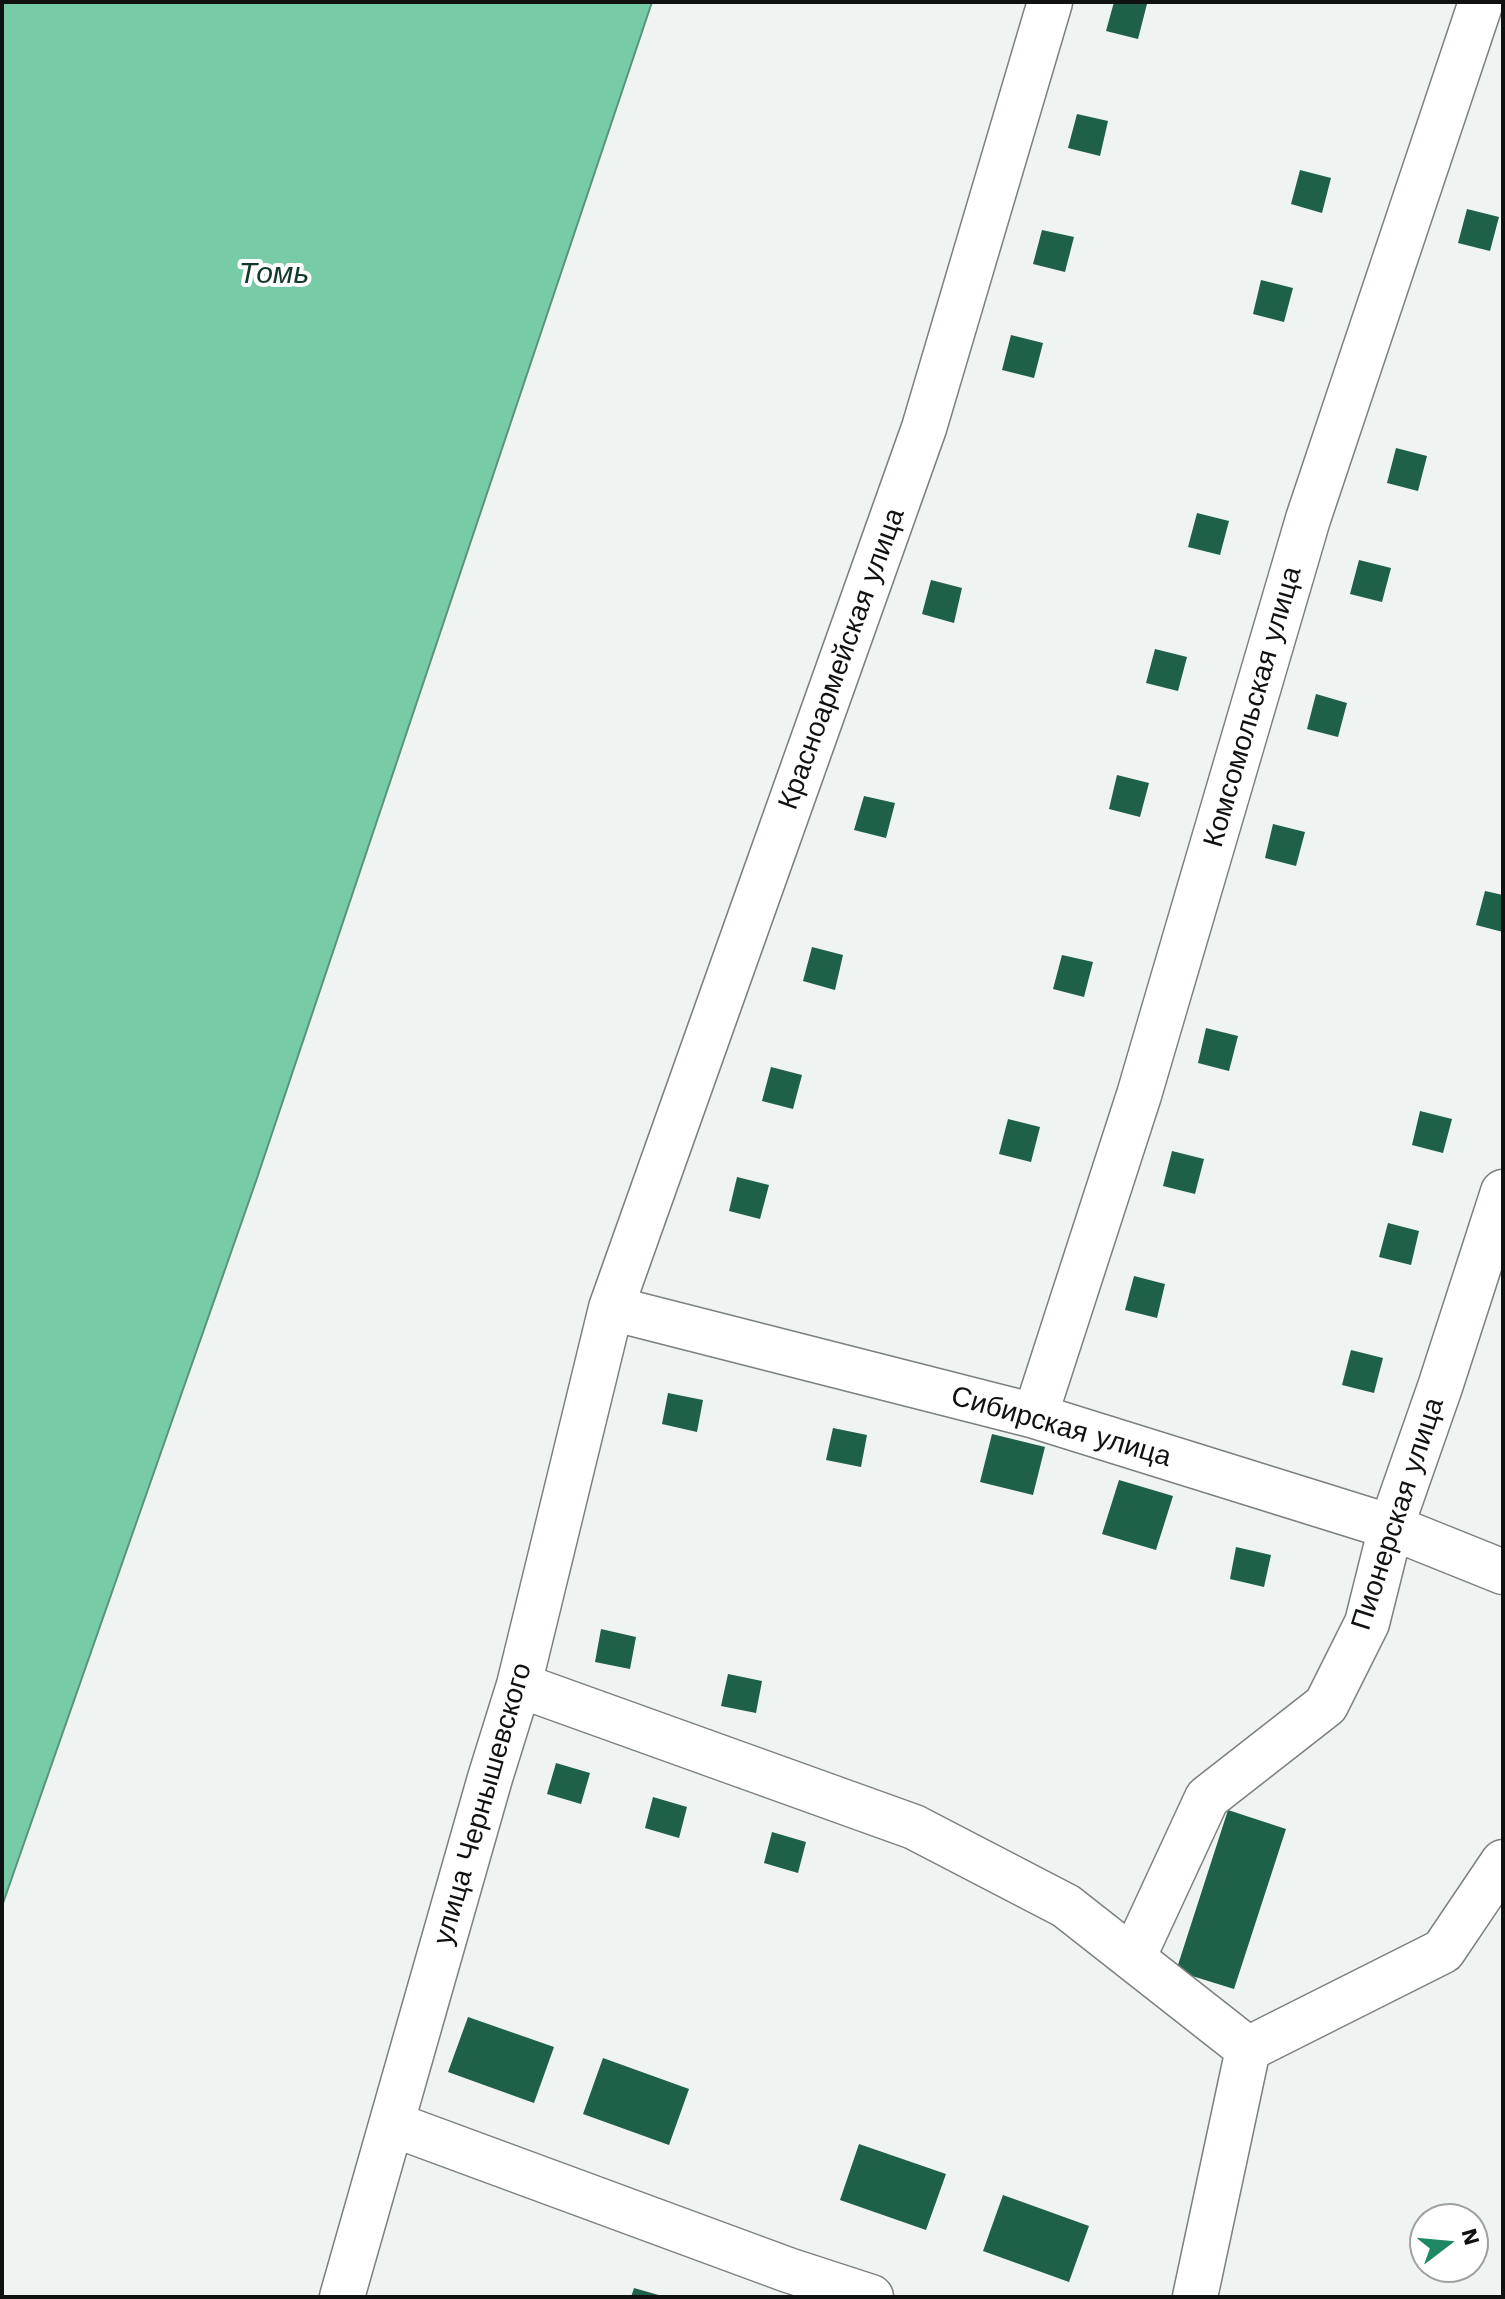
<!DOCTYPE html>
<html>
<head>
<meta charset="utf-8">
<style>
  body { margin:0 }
  #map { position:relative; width:1505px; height:2299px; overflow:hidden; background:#eff3f1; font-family:"Work Sans",sans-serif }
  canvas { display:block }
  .frame { position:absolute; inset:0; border:4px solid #101211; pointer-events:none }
  .north { position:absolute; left:1409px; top:2203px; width:80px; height:80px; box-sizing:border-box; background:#fff; border:2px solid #9fa0a0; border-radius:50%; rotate:74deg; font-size:22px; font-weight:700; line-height:32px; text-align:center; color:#101211 }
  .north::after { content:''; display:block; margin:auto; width:28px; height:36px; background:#1e8864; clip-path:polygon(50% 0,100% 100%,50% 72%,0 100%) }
</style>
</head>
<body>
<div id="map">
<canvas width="1505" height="2299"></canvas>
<div class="frame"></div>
<div class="north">N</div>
</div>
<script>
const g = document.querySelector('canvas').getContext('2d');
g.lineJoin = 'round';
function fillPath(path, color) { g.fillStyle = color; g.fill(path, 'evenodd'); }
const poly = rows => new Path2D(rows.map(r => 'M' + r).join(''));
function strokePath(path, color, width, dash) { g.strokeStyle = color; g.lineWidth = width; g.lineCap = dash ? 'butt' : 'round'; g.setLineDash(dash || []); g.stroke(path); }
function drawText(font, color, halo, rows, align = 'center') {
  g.font = font + ' "Work Sans",sans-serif'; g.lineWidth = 8; g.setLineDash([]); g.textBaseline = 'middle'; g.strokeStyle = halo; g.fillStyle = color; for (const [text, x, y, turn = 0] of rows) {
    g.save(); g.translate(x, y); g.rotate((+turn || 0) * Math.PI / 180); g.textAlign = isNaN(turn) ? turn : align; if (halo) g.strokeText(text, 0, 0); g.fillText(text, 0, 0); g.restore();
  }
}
const water = poly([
  [2,2,652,2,256,1181,2,1906,2,2]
]);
fillPath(water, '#77cba7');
strokePath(water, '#58947a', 2);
fillPath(poly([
  [1114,2,1147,4,1138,39,1106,31],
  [1077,114,1108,121,1100,156,1068,148],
  [1300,170,1331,178,1322,213,1291,204],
  [1467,209,1499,217,1490,251,1458,243],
  [1042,230,1074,237,1065,272,1033,264],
  [1261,280,1293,288,1284,322,1253,314],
  [1011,335,1043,343,1034,378,1002,370],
  [1396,448,1427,456,1418,491,1387,483],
  [1197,513,1229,521,1220,555,1188,547],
  [1359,560,1391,568,1382,602,1350,594],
  [931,580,962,588,954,623,922,614],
  [1155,649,1187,657,1178,691,1146,683],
  [1316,694,1347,703,1338,737,1307,729],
  [1117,775,1149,783,1140,817,1109,809],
  [864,796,895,803,886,838,854,830],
  [1273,824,1305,832,1296,866,1265,858],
  [1485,891,1503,895,1503,932,1476,925],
  [812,947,843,955,835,990,803,981],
  [1062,955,1093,962,1084,997,1053,989],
  [1206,1028,1238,1036,1229,1071,1198,1063],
  [771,1067,802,1075,793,1109,762,1101],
  [1420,1111,1452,1119,1443,1153,1412,1145],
  [1008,1119,1040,1127,1031,1162,999,1154],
  [1172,1151,1204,1159,1195,1194,1163,1186],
  [737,1177,769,1185,760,1219,729,1211],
  [1388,1223,1419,1231,1411,1265,1379,1257],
  [1134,1276,1165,1284,1157,1318,1125,1310],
  [1351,1350,1383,1358,1374,1393,1342,1385],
  [668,1393,703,1400,697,1432,662,1424],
  [833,1428,867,1435,861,1467,826,1460],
  [992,1434,1045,1447,1033,1495,980,1482],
  [1119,1480,1173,1496,1156,1550,1102,1534],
  [1236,1547,1271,1555,1264,1587,1230,1579],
  [601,1629,636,1637,630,1669,595,1662],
  [728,1674,762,1681,756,1713,721,1706],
  [556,1763,590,1773,581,1804,547,1794],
  [653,1797,687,1807,679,1838,645,1828],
  [1228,1810,1286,1829,1234,1989,1176,1971],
  [772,1832,806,1842,798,1873,764,1863],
  [468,2017,554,2047,534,2103,448,2072],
  [603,2058,689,2089,669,2145,583,2114],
  [859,2144,946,2174,926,2230,840,2200],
  [1003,2195,1089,2226,1069,2282,983,2251],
  [634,2288,662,2296,662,2297,631,2297]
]), '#1e6048');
const minor = poly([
  [611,1308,1035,1416,1391,1527,1503,1572],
  [1035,1416,1139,1095,1308,519,1481,2],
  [519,1685,914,1827,1066,1906,1248,2049],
  [1133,1958,1207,1798,1326,1705,1367,1623,1391,1527,1440,1387,1503,1192],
  [392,2124,788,2270,871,2297],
  [342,2297,490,1778,519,1685,611,1308,924,428,1050,2],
  [1195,2297,1248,2049,1443,1951,1503,1862]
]);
strokePath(minor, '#7c807e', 47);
strokePath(minor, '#fff', 44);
drawText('28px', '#101211', '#fff', [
  ["Красноармейская улица",842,659,-70],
  ["Комсомольская улица",1253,707,-74],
  ["Сибирская улица",1061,1427,16],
  ["Пионерская улица",1398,1514,-72],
  ["улица Чернышевского",483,1804,-74]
]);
drawText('italic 30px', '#13392a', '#fff', [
  ["Томь",274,274]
]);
</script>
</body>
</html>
